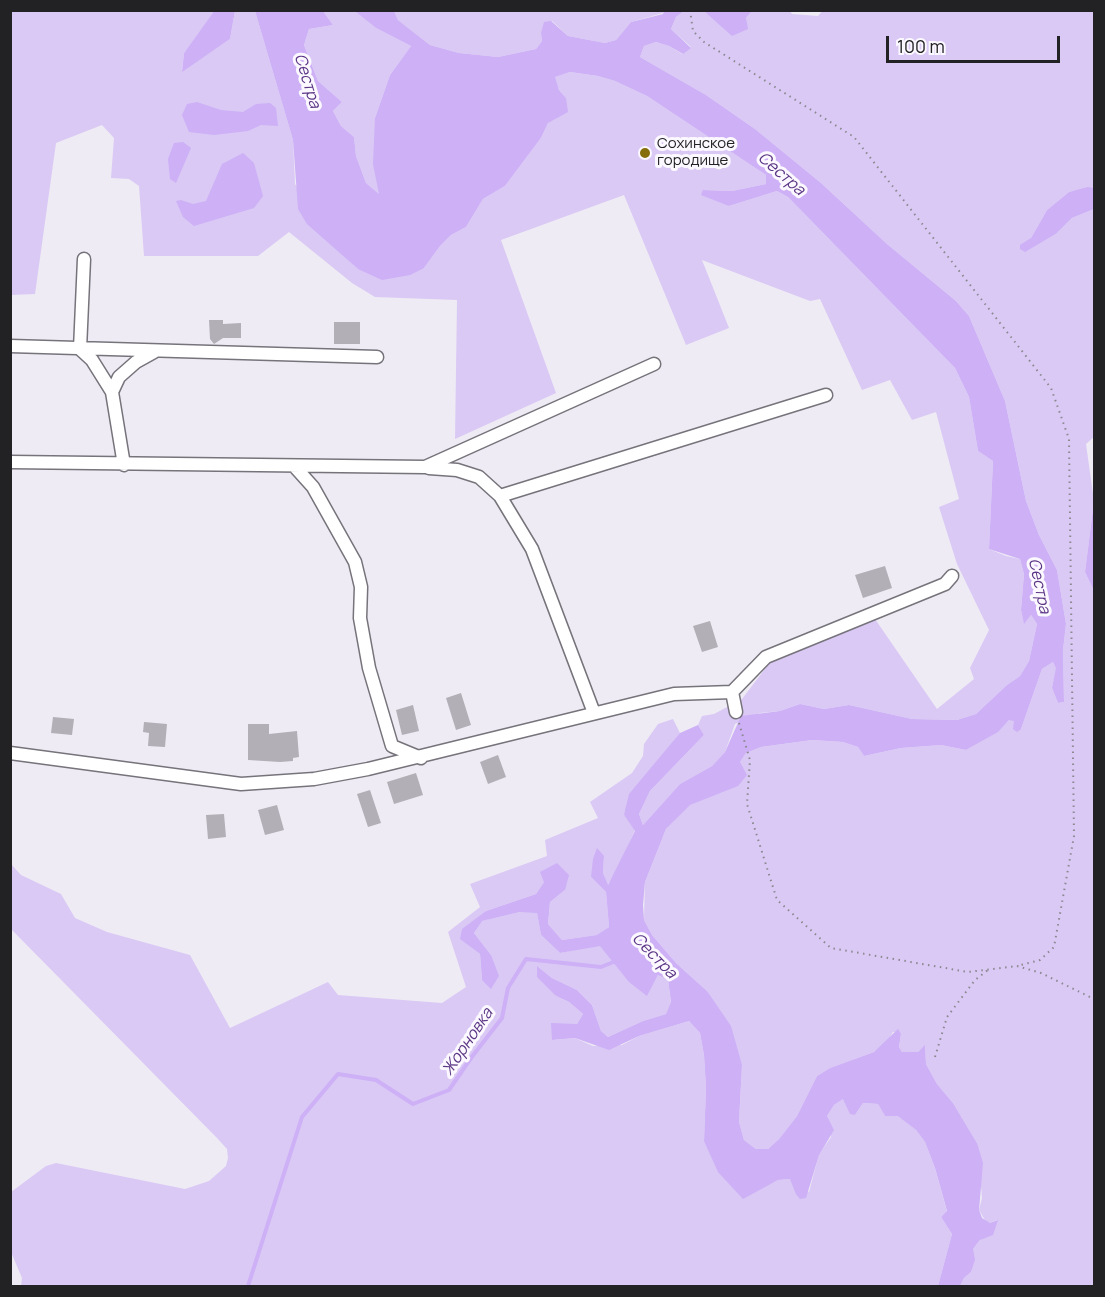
<!DOCTYPE html>
<html>
<head>
<meta charset="utf-8">
<style>
  body { margin:0 }
  #map { position:relative; width:1105px; height:1297px; overflow:hidden; background:#eeebf4; font-family:Manrope,sans-serif }
  canvas { display:block }
  .frame { position:absolute; inset:0; border:12px solid #222124; pointer-events:none }
  .scale { position:absolute; left:886px; top:36px; width:174px; height:27px; box-sizing:border-box; border:3px solid #222124; border-top:0; padding-left:8px; font-size:18px; line-height:21px; white-space:nowrap; color:#222124; -webkit-text-stroke:4px #fbf9ff; paint-order:stroke }
</style>
</head>
<body>
<div id="map">
<canvas width="1105" height="1297"></canvas>
<div class="frame"></div>
<div class="scale">100 m</div>
</div>
<script>
const g = document.querySelector('canvas').getContext('2d');
g.lineJoin = 'round';
function fillPath(path, color) { g.fillStyle = color; g.fill(path, 'evenodd'); }
const poly = rows => new Path2D(rows.map(r => 'M' + r).join(''));
function strokePath(path, color, width, dash) { g.strokeStyle = color; g.lineWidth = width; g.lineCap = dash ? 'butt' : 'round'; g.setLineDash(dash || []); g.stroke(path); }
function drawText(font, color, halo, rows, align = 'center') {
  g.font = font + ' Manrope,sans-serif'; g.lineWidth = 6; g.setLineDash([]); g.textBaseline = 'middle'; g.strokeStyle = halo; g.fillStyle = color; for (const [text, x, y, turn = 0] of rows) {
    g.save(); g.translate(x, y); g.rotate((+turn || 0) * Math.PI / 180); g.textAlign = isNaN(turn) ? turn : align; if (halo) g.strokeText(text, 0, 0); g.fillText(text, 0, 0); g.restore();
  }
}
fillPath(poly([
  [355,10,376,28,411,46,390,75,375,118,377,181,380,195,366,183,356,156,354,137,341,126,333,111,342,102,318,81,304,45,309,29,333,25,323,11],
  [823,10,1094,11,1094,188,1069,192,1047,210,1031,238,1057,233,1072,218,1094,209,1094,441,1094,437,1086,444,1094,501,1085,572,1094,591,1094,1286,960,1286,964,1278,971,1272,974,1260,972,1250,997,1220,990,1223,986,1222,979,1210,982,1198,977,1143,953,1103,937,1084,926,1064,925,1046,918,1052,902,1052,899,1047,901,1034,893,1032,887,1042,874,1052,830,1068,817,1076,797,1116,779,1139,768,1149,756,1149,744,1140,739,1122,742,1065,707,991,676,963,652,935,644,920,645,882,666,829,689,805,738,785,740,762,746,753,761,747,812,740,843,742,858,747,864,756,901,748,941,745,966,750,997,732,1009,720,1013,718,1021,729,1042,669,1053,662,1057,668,1052,688,1058,703,1064,702,1063,650,1066,624,1057,570,1039,535,1026,501,1005,401,969,316,956,301,887,244,821,183,755,129,706,95,640,57,644,46,656,42,669,46,682,54,691,47,671,29,676,17,684,11,704,11,716,20,746,18,752,11,790,11,792,14,818,16],
  [11,11,215,11,184,53,182,71,230,39,235,11,255,11,293,140,295,184,335,247,358,269,424,268,440,246,451,235,466,227,483,199,505,186,541,138,548,123,566,98,559,90,554,77,570,72,598,76,615,81,647,96,766,175,766,184,732,191,703,190,729,206,777,191,788,197,955,368,969,397,978,451,993,461,989,549,1006,556,1020,559,1024,574,1021,610,1024,623,1031,615,1037,624,1029,661,1020,676,1007,685,976,714,957,720,912,719,849,705,824,709,800,704,780,711,760,713,735,724,725,752,712,766,680,784,643,825,639,814,650,791,704,735,698,725,702,716,714,714,742,699,771,661,875,619,937,709,974,679,970,668,989,630,957,564,939,507,959,499,936,412,912,420,890,380,862,390,820,299,810,301,702,260,729,328,686,345,624,195,501,240,556,393,455,439,457,300,375,297,352,283,289,232,258,256,144,256,139,186,129,179,111,178,114,138,102,125,56,143,35,294,11,295],
  [394,11,664,11,663,13,631,22,616,40,605,43,568,36,552,21,541,33,542,41,536,49,498,57,459,53,430,45,398,20],
  [673,719,680,733,657,764,624,815,635,830,618,868,607,886,603,873,604,856,591,877,606,892,609,927,598,935,562,940,548,924,550,902,565,890,544,882,536,894,486,911,461,939,480,954,482,980,491,955,474,933,481,921,520,912,537,912,541,935,560,953,600,945,647,995,658,975,668,980,671,1003,666,1014,643,1021,608,1037,601,1031,592,1005,577,990,552,978,537,966,556,996,569,1002,583,1014,577,1024,552,1040,575,1038,593,1046,622,1045,639,1036,689,1021,700,1033,704,1055,706,1088,704,1141,751,1193,778,1180,790,1179,809,1192,819,1154,831,1137,827,1116,834,1105,844,1098,855,1115,863,1103,878,1104,885,1116,898,1115,916,1130,925,1142,935,1168,947,1212,941,1217,952,1234,938,1286,21,1286,22,1278,11,1252,11,1192,46,1166,56,1163,185,1189,209,1181,226,1166,228,1158,227,1149,217,1138,11,929,10,863,21,875,61,894,75,918,107,932,190,955,230,1028,328,982,338,995,442,1003,466,987,448,932,480,907,470,884,547,856,545,840,598,818,590,802,632,773,643,756,644,744,658,724]
]), '#dac9f5');
fillPath(poly([
  [215,10,235,11,230,39,182,72,184,53],
  [255,11,323,11,333,25,309,29,304,45,318,81,342,102,333,111,341,126,354,137,356,156,366,183,379,194,373,164,375,118,390,75,411,46,376,28,355,11,394,11,398,20,430,45,459,53,498,57,536,49,542,41,541,33,544,22,551,21,568,36,605,43,616,40,631,22,663,14,664,11,684,11,676,17,671,29,691,48,683,54,669,46,656,42,644,46,640,57,706,95,755,129,821,183,887,244,956,301,969,316,1005,401,1026,501,1039,535,1057,570,1066,624,1063,650,1064,702,1058,703,1052,688,1056,668,1053,662,1042,669,1021,729,1017,732,1013,729,1014,721,1009,720,998,732,966,750,941,745,901,748,864,756,858,747,843,742,812,740,761,747,746,753,740,762,747,775,738,786,690,805,666,829,645,882,643,905,644,920,652,935,676,963,707,991,731,1026,742,1065,739,1122,744,1140,756,1149,768,1149,779,1139,797,1116,817,1076,830,1068,874,1052,898,1029,901,1034,899,1047,902,1052,918,1052,925,1045,926,1064,937,1084,953,1103,977,1143,983,1163,979,1210,982,1218,990,1223,998,1220,993,1235,980,1240,973,1249,975,1260,971,1272,964,1278,960,1286,938,1286,952,1234,941,1217,947,1211,935,1168,925,1142,916,1130,898,1116,885,1116,878,1104,863,1103,855,1115,850,1114,843,1099,834,1105,827,1116,834,1130,819,1155,806,1198,800,1199,796,1194,790,1179,778,1180,743,1199,718,1172,704,1141,706,1088,704,1055,700,1033,689,1021,639,1036,609,1050,575,1038,552,1040,551,1023,577,1024,583,1014,569,1002,556,996,537,977,537,966,552,978,577,990,592,1005,601,1031,608,1037,643,1021,666,1014,671,1002,668,980,658,975,647,996,629,982,600,946,560,953,541,935,537,913,520,912,482,921,474,933,491,955,499,976,491,989,482,980,480,954,460,939,462,929,486,911,536,894,544,882,540,872,557,863,569,875,565,890,550,902,548,924,562,940,597,935,609,927,606,892,591,877,593,859,597,848,604,856,603,873,608,885,635,831,624,815,629,794,680,733,698,725,704,735,650,791,639,814,643,825,680,784,712,766,725,752,741,716,780,711,800,704,824,709,849,705,912,719,957,720,976,714,1007,685,1020,676,1029,661,1037,624,1031,615,1024,624,1021,610,1024,574,1020,559,989,549,993,461,978,451,969,397,955,368,788,197,777,191,729,206,701,195,703,190,732,191,766,184,766,175,647,96,615,81,598,76,570,72,555,77,559,90,566,98,568,112,548,123,541,138,505,186,483,199,466,227,451,235,440,246,424,268,410,275,382,280,358,269,307,224,298,209,293,140],
  [704,11,752,11,746,18,748,29,732,36],
  [197,102,221,110,243,112,256,104,270,103,276,108,278,126,261,125,248,131,214,135,189,132,182,115,187,104],
  [183,142,191,148,176,183,170,179,168,159,174,143],
  [243,153,254,163,263,196,254,208,194,226,183,217,176,201,181,200,193,204,206,201,222,164],
  [1088,187,1094,188,1094,209,1072,218,1057,233,1025,252,1020,249,1020,245,1031,238,1047,210,1069,192],
  [1094,501,1094,591,1085,572]
]), '#cdb0f6');
strokePath(poly([
  [248,1286,302,1117,338,1074,376,1080,413,1104,449,1090,471,1058,502,1018,508,988,526,959,601,967,616,961]
]), '#cdb0f6', 4);
fillPath(poly([
  [209,320,223,320,223,324,241,323,241,338,223,338,214,344,210,339],
  [334,322,360,322,360,344,334,344],
  [885,566,892,588,863,598,855,575],
  [710,621,718,647,702,652,693,626],
  [461,693,471,725,456,730,446,698],
  [413,705,419,731,402,735,396,710],
  [53,717,74,719,72,735,51,733],
  [144,722,167,724,165,747,148,746,149,733,143,732],
  [248,724,269,724,269,734,297,731,299,757,293,758,293,761,280,762,248,760],
  [498,755,506,777,488,784,480,762],
  [416,773,423,795,394,804,387,782],
  [370,790,381,823,368,827,357,794],
  [277,805,284,830,265,835,258,810],
  [224,814,226,837,208,839,206,815]
]), '#b2afb7');
const minor = poly([
  [84,259,80,349,92,360,112,392],
  [10,346,377,357],
  [10,462,425,467,654,364],
  [124,465,112,392,119,377,136,362,154,352],
  [295,467,313,487,355,562,361,587,360,618,369,668,392,746,421,758],
  [429,468,457,470,479,477,500,496,532,549,594,713],
  [500,496,826,395],
  [732,692,736,712],
  [10,753,241,784,314,779,368,769,674,694,732,692,766,657,945,584,952,576]
]);
strokePath(minor, '#76737b', 15);
strokePath(poly([
  [690,10,693,31,704,42,854,137,1051,388,1069,439,1074,836,1054,947,1040,960,1017,966],
  [739,723,750,760,747,804,777,900,831,948,968,972,1017,966,1041,973,1094,999],
  [935,1057,947,1017,975,980,988,970]
]), '#8b898f', 2, [1.5, 4.5]);
strokePath(minor, '#fff', 12);
for (const [x, y, r, color] of [
  [645,153,6,"#866e0d"]
]) { const dot = new Path2D(); dot.arc(x, y, r, 0, 2 * Math.PI); g.fillStyle = color; g.fill(dot); strokePath(dot, '#fbf9ff', 2); }
drawText('15px', '#222124', '#fbf9ff', [
  ["Сохинское",657,144],
  ["городище",657,161]
], 'left');
drawText('italic 16px', '#5b3585', '#fbf9ff', [
  ["Сестра",307,81,73],
  ["Сестра",781,174,41],
  ["Сестра",1039,586,78],
  ["Сестра",654,956,46],
  ["Жорновка",468,1042,-56]
]);
</script>
</body>
</html>
